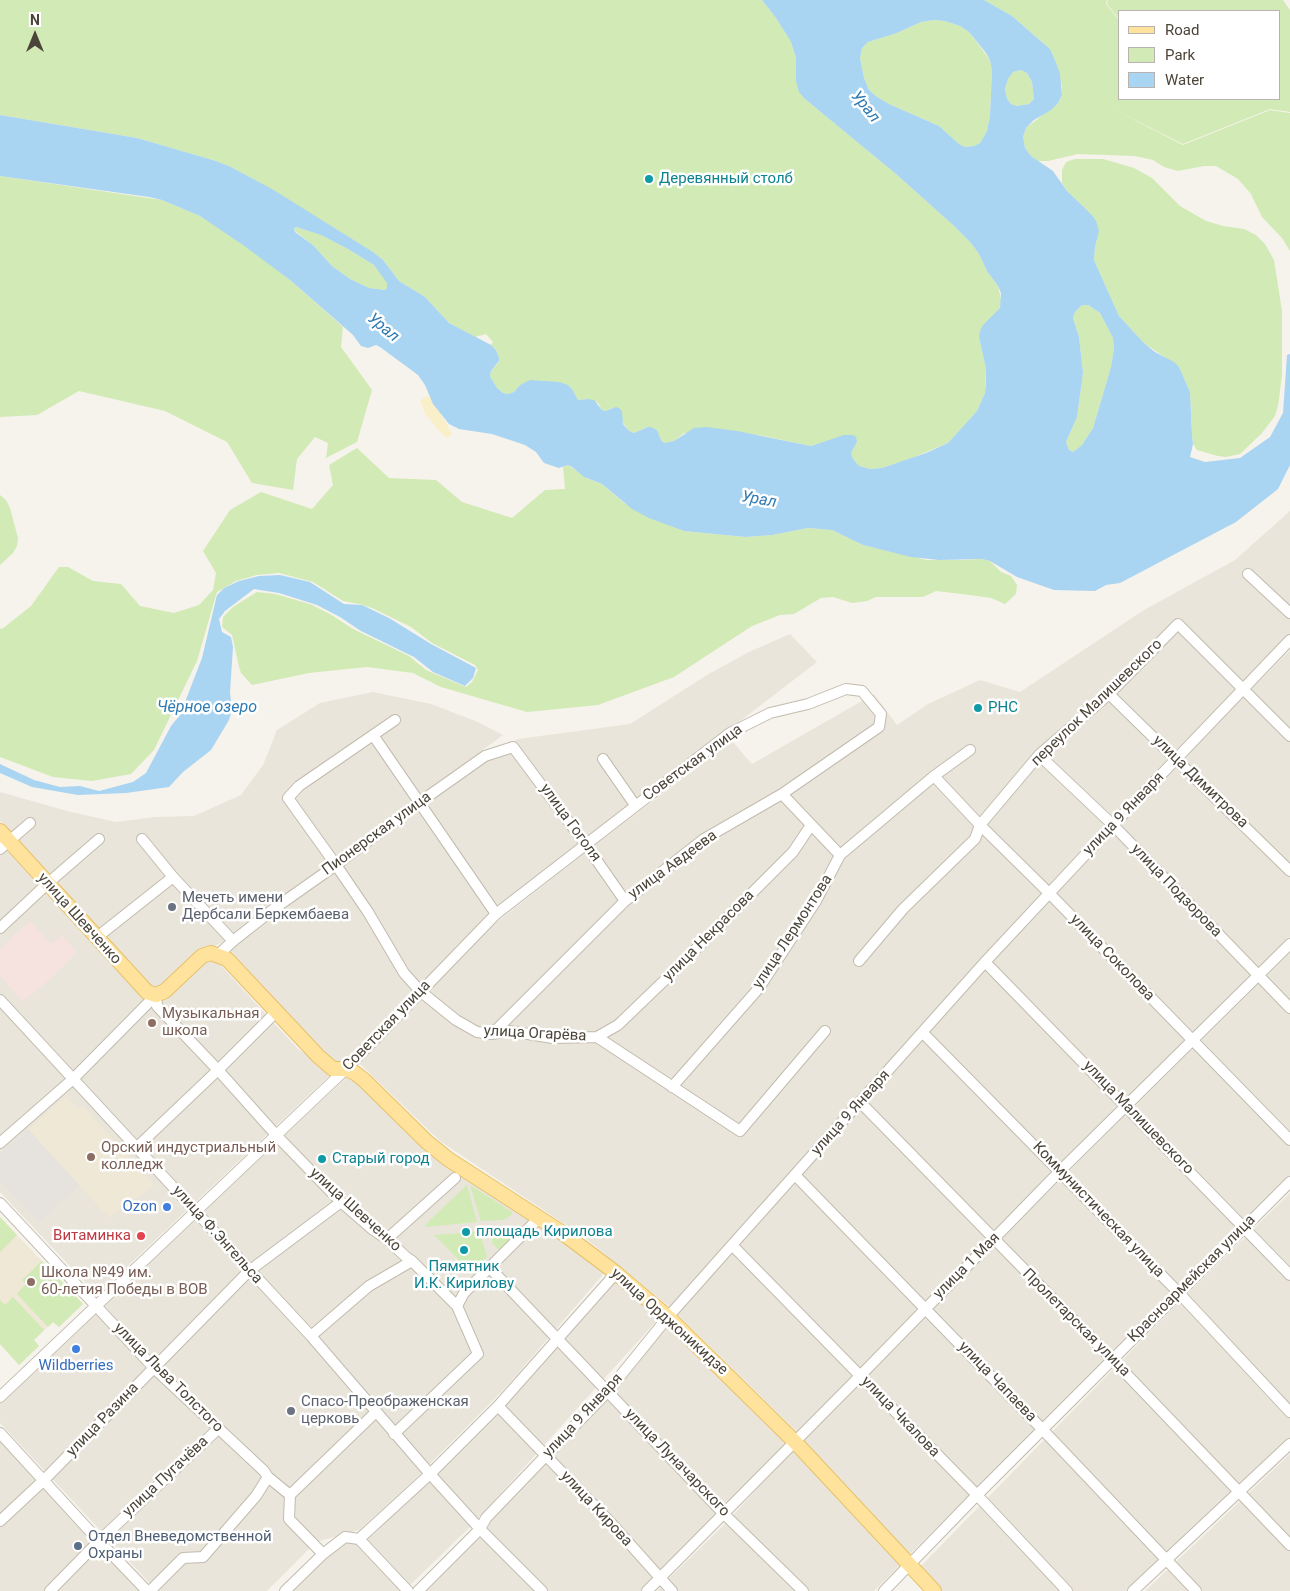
<!DOCTYPE html>
<html>
<head>
<meta charset="utf-8">
<style>
  body { margin:0 }
  #map { position:relative; width:1290px; height:1591px; overflow:hidden; background:#f6f3ec; font-family:Roboto,sans-serif }
  canvas { display:block }
  .legend { position:absolute; left:1118px; top:10px; width:162px; height:90px; box-sizing:border-box; background:#fff; border:1px solid #b7b4b0; margin:0; padding:6px 9px; list-style:none; font-size:15px; color:#4b4439 }
  .legend li { display:flex; align-items:center; gap:10px; height:25px }
  .legend b { width:25px; border:1px solid #b7b4b0 }
  .north { position:absolute; left:10px; top:10px; width:50px; height:50px; -webkit-text-stroke:4px #fff; paint-order:stroke; rotate:0deg; font-size:14px; font-weight:700; line-height:20px; text-align:center; color:#4b4439 }
  .north::after { content:''; display:block; margin:auto; width:18px; height:22px; background:#4b4439; clip-path:polygon(50% 0,100% 100%,50% 72%,0 100%) }
</style>
</head>
<body>
<div id="map">
<canvas width="1290" height="1591"></canvas>
<ul class="legend">
<li><b style="height:6px;background:#ffe39c"></b>Road</li>
<li><b style="height:14px;background:#d2eab5"></b>Park</li>
<li><b style="height:14px;background:#a9d4f2"></b>Water</li>
</ul>
<div class="north">N</div>
</div>
<script>
const g = document.querySelector('canvas').getContext('2d');
g.lineJoin = 'round';
function fillPath(path, color) { g.fillStyle = color; g.fill(path, 'evenodd'); }
const poly = rows => new Path2D(rows.map(r => 'M' + r).join(''));
function strokePath(path, color, width, dash) { g.strokeStyle = color; g.lineWidth = width; g.lineCap = dash ? 'butt' : 'round'; g.setLineDash(dash || []); g.stroke(path); }
function drawText(font, color, halo, rows, align = 'center') {
  g.font = font + ' Roboto,sans-serif'; g.lineWidth = 5; g.setLineDash([]); g.textBaseline = 'middle'; g.strokeStyle = halo; g.fillStyle = color; for (const [text, x, y, turn = 0] of rows) {
    g.save(); g.translate(x, y); g.rotate((+turn || 0) * Math.PI / 180); g.textAlign = isNaN(turn) ? turn : align; if (halo) g.strokeText(text, 0, 0); g.fillText(text, 0, 0); g.restore();
  }
}
fillPath(poly([
  [1290,511,1290,636,1233,692,1044,893,671,1308,584,1237,440,1141,358,1062,432,984,497,922,582,855,732,741,752,764,874,694,897,725,928,704,980,680,1020,692,1144,610,1235,560],
  [790,634,817,662,490,913,343,1065,333,1062,229,949,420,806,518,739,630,724,707,675,749,652],
  [1290,650,1290,937,1116,1108,798,1433,677,1314,1048,898,1165,776],
  [373,692,431,704,478,722,503,735,221,943,207,949,164,989,146,987,0,821,0,792,67,811,116,822,155,817,194,816,241,795,263,765,277,730,320,703],
  [0,838,42,885,0,925],
  [47,890,153,1005,212,956,298,1049,311,1058,329,1076,97,1295,0,1192,0,934],
  [1290,953,1290,1176,909,1555,801,1442,1059,1181],
  [349,1075,459,1175,544,1224,606,1271,507,1386,418,1476,359,1530,316,1542,267,1591,157,1591,0,1423,0,1403],
  [1290,1193,1290,1441,1130,1591,942,1591,920,1567,1178,1303],
  [616,1280,659,1318,472,1525,404,1591,292,1591,346,1540,372,1536,493,1415],
  [668,1323,788,1441,641,1591,419,1591],
  [0,1439,38,1480,0,1516],
  [794,1447,902,1563,874,1591,656,1591,728,1521],
  [1290,1454,1290,1591,1145,1591],
  [43,1487,140,1591,0,1591,0,1527]
]), '#eae5da');
fillPath(poly([
  [28,1129,79,1185,39,1222,0,1181,0,1154]
]), '#e6e2dd');
fillPath(poly([
  [66,1096,77,1108,84,1107,154,1185,109,1218,28,1129],
  [0,1217,83,1304,59,1327,53,1322,34,1340,39,1346,19,1365,0,1344]
]), '#efe8d6');
fillPath(poly([
  [30,921,51,944,62,935,77,952,48,981,23,1001,0,976,0,949]
]), '#f6e3e0');
fillPath(poly([
  [0,0,762,0,776,18,791,42,796,58,796,81,805,99,896,174,953,225,971,243,979,254,987,271,998,286,1001,300,1000,308,979,337,986,369,985,393,977,411,948,443,912,458,882,468,870,469,859,466,853,459,851,453,857,442,831,440,811,446,759,435,684,433,674,441,664,443,661,440,657,430,651,427,648,427,634,433,629,431,612,408,605,411,602,410,598,403,588,399,578,400,572,389,568,385,520,385,514,392,508,394,503,393,497,388,490,376,491,371,499,362,496,350,491,345,493,342,486,334,475,337,449,323,425,297,399,281,383,260,373,252,257,181,231,167,216,161,137,138,0,115],
  [984,0,1107,0,1106,4,1119,20,1119,99,1279,99,1279,11,1119,11,1119,19,1107,4,1108,0,1283,0,1290,10,1290,112,1270,109,1183,144,1107,106,1183,145,1270,110,1290,113,1290,251,1282,238,1262,217,1251,194,1238,179,1216,166,1204,166,1178,171,1164,167,1153,160,1135,156,1078,154,1048,161,1038,161,1031,156,1025,148,1023,137,1026,128,1058,103,1062,95,1062,87,1055,60,1050,49,1012,16],
  [933,20,945,21,960,26,969,32,990,60,992,71,990,116,987,131,980,143,974,146,965,147,959,144,939,126,889,104,877,97,869,90,864,78,860,58,862,48,868,42,897,33,921,22],
  [1021,70,1027,73,1032,82,1034,99,1029,104,1017,106,1011,104,1007,99,1005,89,1008,79,1013,72],
  [1075,159,1103,159,1134,168,1152,178,1180,206,1206,221,1223,226,1244,229,1256,235,1265,244,1274,260,1282,311,1282,375,1278,406,1275,416,1262,433,1240,454,1226,457,1218,456,1197,450,1193,444,1192,435,1190,392,1179,367,1144,343,1119,316,1094,260,1095,247,1097,239,1091,214,1067,191,1062,183,1062,170,1066,162],
  [0,176,162,200,200,216,223,230,263,259,290,280,343,327,341,347,372,390,357,442,326,458,328,443,315,437,297,459,293,490,252,483,227,442,165,411,79,391,37,415,0,417],
  [296,227,321,235,348,249,374,265,383,275,387,283,387,288,385,290,369,288,350,279,332,266,313,245,295,231,294,228],
  [1082,305,1088,305,1100,313,1113,338,1114,348,1111,367,1093,428,1082,445,1073,452,1069,450,1066,442,1077,417,1083,373,1079,337,1073,318,1075,312],
  [357,448,389,478,436,480,462,502,512,518,545,490,565,489,563,467,568,465,588,479,602,484,624,503,662,522,684,531,746,537,772,535,808,528,832,530,863,545,927,560,961,560,982,559,990,561,1001,572,1011,576,1017,585,1016,594,1005,604,991,598,970,595,936,591,923,597,876,597,867,601,852,603,833,597,821,598,794,614,780,615,752,626,674,677,598,705,527,712,441,687,413,673,367,667,309,673,252,685,241,673,239,667,232,635,222,627,223,617,233,607,257,592,275,594,310,604,330,614,353,629,409,656,426,670,466,687,472,682,478,670,475,665,432,643,411,627,372,608,359,604,343,601,313,582,279,573,257,575,236,581,217,592,197,661,154,750,131,774,92,781,53,777,0,757,0,628,2,629,31,606,59,567,68,567,93,581,121,584,140,606,174,613,199,605,213,590,216,573,203,551,230,510,261,492,312,509,333,485,329,465],
  [0,495,6,500,10,508,18,538,17,546,13,553,0,565],
  [467,1185,477,1222,426,1227,426,1224],
  [470,1185,512,1212,512,1215,503,1220,481,1221],
  [0,1217,17,1235,0,1252],
  [506,1229,511,1230,515,1236,503,1249,499,1250,492,1243,492,1238,498,1231],
  [477,1232,481,1237,487,1256,474,1271,469,1270,434,1235],
  [42,1261,83,1304,59,1327,53,1322,48,1327,17,1294,26,1284,22,1280],
  [13,1297,44,1330,34,1340,39,1346,19,1365,0,1344,0,1300,5,1305]
]), '#d2eab5');
fillPath(poly([
  [426,396,430,397,445,421,452,434,447,438,439,431,425,413,420,401]
]), '#f9efc9');
fillPath(poly([
  [762,0,984,0,1012,16,1043,43,1050,49,1055,60,1060,74,1062,95,1058,103,1051,110,1034,120,1026,128,1023,137,1025,148,1031,156,1053,171,1067,191,1091,214,1096,221,1099,231,1095,247,1094,260,1119,316,1144,343,1155,352,1174,362,1179,367,1190,392,1192,435,1193,444,1190,457,1205,462,1240,458,1270,437,1283,413,1287,355,1290,354,1290,465,1278,489,1236,522,1120,583,1106,585,1095,591,1054,590,1017,577,990,561,982,559,939,560,911,557,863,545,832,530,808,528,772,535,746,537,684,531,649,518,632,509,602,484,584,477,572,467,568,465,559,468,544,463,536,452,525,445,492,434,459,429,449,424,433,404,425,385,418,375,380,347,376,345,368,348,361,346,353,335,290,280,243,245,200,216,162,200,149,197,0,176,0,115,137,138,216,161,231,167,272,189,373,252,383,260,399,281,425,297,449,323,491,345,496,350,499,358,499,361,491,371,490,376,497,388,503,393,508,394,514,392,520,385,530,380,559,382,568,385,572,389,578,400,588,399,594,400,602,410,605,411,616,407,619,408,622,411,623,424,629,431,634,433,648,427,651,427,657,430,661,440,664,443,674,441,694,428,706,427,737,431,811,446,844,435,853,435,856,437,857,442,851,453,853,459,859,466,870,469,882,468,926,453,948,443,977,411,985,393,986,382,986,369,979,337,980,331,983,325,1000,308,1001,293,998,286,987,271,979,254,971,243,953,225,896,174,805,99,799,92,796,81,796,58,791,42,776,18],
  [933,20,945,21,960,26,969,32,986,53,990,60,992,71,990,116,987,131,980,143,974,146,965,147,959,144,939,126,889,104,877,97,869,90,864,78,860,58,862,48,868,42,897,33,921,22],
  [1021,70,1027,73,1032,82,1034,99,1029,104,1017,106,1011,104,1007,99,1005,89,1008,79,1013,72],
  [296,227,321,235,348,249,374,265,387,283,387,288,385,290,369,288,350,279,332,266,313,245,295,232,294,228],
  [1082,305,1088,305,1100,313,1113,338,1114,348,1111,367,1093,428,1082,445,1073,452,1069,450,1066,442,1077,417,1083,373,1079,337,1073,318,1075,312],
  [280,575,310,582,344,604,362,605,389,618,431,644,476,668,473,678,465,686,433,672,414,657,361,631,340,617,317,605,279,593,254,589,225,611,219,619,222,632,231,637,233,647,230,692,232,710,229,720,211,750,183,772,169,787,126,793,78,795,32,787,0,773,0,764,34,780,60,787,80,786,99,791,133,782,146,773,171,726,180,715,202,658,217,595,224,588,239,581,259,576]
]), '#a9d4f2');
const minor = poly([
  [1248,574,1290,613],
  [1109,694,1290,871],
  [395,720,299,786,288,798,336,865,368,912,404,973,420,991,456,1020,477,1032,492,1034,509,1031,553,1038,597,1037,740,1131,825,1031],
  [373,735,496,914],
  [1039,755,1113,825,1290,1008],
  [603,759,635,805],
  [934,776,980,825,1049,893,1290,1140],
  [782,794,840,855],
  [142,839,173,877,233,941],
  [0,849,30,823],
  [0,928,47,884,99,839],
  [96,938,173,877],
  [218,955,233,941,275,908,336,865,420,802,485,756,513,747,586,845,625,901],
  [859,961,903,909,975,839,980,825,1039,755,1109,694,1178,624,1290,736],
  [985,962,1290,1275],
  [156,995,157,1006,218,1070,277,1136,341,1202,372,1229,387,1239,406,1257,412,1261,457,1306,478,1354,394,1434],
  [0,1000,311,1336,430,1474,480,1529,542,1591],
  [923,1033,1179,1293,1290,1412],
  [597,1037,618,1025,670,975,793,852,811,825],
  [672,1087,759,988,816,901,840,855,934,776,970,750],
  [860,1102,1112,1359,1290,1545],
  [0,1143,73,1079,156,995],
  [137,1147,218,1070,276,1012],
  [795,1175,1043,1430,1196,1591],
  [0,1203,154,1368,264,1471,268,1477,290,1495,289,1519,323,1554],
  [387,1239,455,1178],
  [732,1245,977,1495,1067,1591],
  [490,1268,723,1513,803,1591],
  [457,1306,464,1293,539,1218],
  [311,1336,369,1286,412,1261],
  [0,1397,346,1069,496,914,730,733,770,713,808,704,846,689,862,691,881,714,879,727,782,794,704,839,625,901,492,1034],
  [498,1406,611,1523,672,1591],
  [0,1433,99,1541,147,1591],
  [290,1495,376,1412],
  [0,1521,44,1480,249,1271,341,1202],
  [359,1539,408,1591],
  [50,1591,99,1541,219,1428],
  [150,1591,183,1558,203,1557,256,1496,268,1477],
  [285,1591,323,1554,345,1537,359,1539,430,1474,498,1406,616,1273],
  [418,1591,480,1529,486,1518,608,1391,668,1317,732,1245,985,962,1113,825,1290,640],
  [647,1591,860,1376,1060,1171,1290,944],
  [884,1591,977,1495,1290,1182],
  [1133,1591,1290,1444]
]);
const major = poly([
  [0,831,147,992,156,995,165,991,202,956,211,953,227,959,318,1056,333,1069,346,1069,355,1073,364,1080,427,1142,448,1159,564,1234,616,1273,668,1317,795,1442,934,1591]
]);
strokePath(minor, '#c2bbae', 12);
strokePath(major, '#e6c16a', 16);
strokePath(minor, '#fff', 10);
strokePath(major, '#ffe39c', 14);
for (const [x, y, r, color] of [
  [649,179,5,"#0f9aa8"],
  [978,708,5,"#0f9aa8"],
  [172,907,5,"#6b7280"],
  [152,1023,5,"#8d6e63"],
  [91,1157,5,"#8d6e63"],
  [322,1159,5,"#0f9aa8"],
  [167,1207,5,"#3f7fe0"],
  [466,1232,5,"#0f9aa8"],
  [141,1236,5,"#e0444e"],
  [464,1250,5,"#0f9aa8"],
  [31,1282,5,"#8d6e63"],
  [76,1349,5,"#3f7fe0"],
  [291,1411,5,"#6b7280"],
  [78,1546,5,"#5c6f8a"]
]) { const dot = new Path2D(); dot.arc(x, y, r, 0, 2 * Math.PI); g.fillStyle = color; g.fill(dot); strokePath(dot, '#fff', 2); }
drawText('15px', '#0d838f', '#fff', [
  ["Деревянный столб",659,179],
  ["РНС",988,708],
  ["Старый город",332,1159],
  ["площадь Кирилова",476,1232],
  ["Пямятник",464,1267,"center"],
  ["И.К. Кирилову",464,1284,"center"]
], 'left');
drawText('15px', '#4b4439', '#fff', [
  ["переулок Малишевского",1097,703,-44],
  ["Советская улица",693,763,-36],
  ["улица Димитрова",1200,782,44],
  ["улица 9 Января",1124,814,-46],
  ["улица Гоголя",570,823,54],
  ["Пионерская улица",377,834,-36],
  ["улица Авдеева",673,865,-36],
  ["улица Подзорова",1176,891,46],
  ["улица Шевченко",79,919,48],
  ["улица Лермонтова",793,932,-57],
  ["улица Некрасова",709,936,-45],
  ["улица Соколова",1112,958,46],
  ["Советская улица",387,1026,-46],
  ["улица Огарёва",535,1034,3],
  ["улица 9 Января",851,1113,-48],
  ["улица Малишевского",1138,1118,46],
  ["улица Шевченко",355,1210,42],
  ["Коммунистическая улица",1098,1210,46],
  ["улица Ф.Энгельса",217,1235,48],
  ["улица 1 Мая",967,1266,-45],
  ["Красноармейская улица",1192,1279,-45],
  ["улица Орджоникидзе",669,1322,42],
  ["Пролетарская улица",1076,1323,45],
  ["улица Льва Толстого",168,1378,45],
  ["улица Чапаева",997,1382,46],
  ["улица 9 Января",583,1416,-47],
  ["улица Чкалова",900,1417,46],
  ["улица Разина",103,1420,-46],
  ["улица Луначарского",677,1463,46],
  ["улица Пугачёва",166,1477,-43],
  ["улица Кирова",596,1509,47]
]);
drawText('15px', '#5b616d', '#fff', [
  ["Мечеть имени",182,898],
  ["Дербсали Беркембаева",182,915],
  ["Спасо-Преображенская",301,1402],
  ["церковь",301,1419]
], 'left');
drawText('15px', '#785e54', '#fff', [
  ["Музыкальная",162,1014],
  ["школа",162,1031],
  ["Орский индустриальный",101,1148],
  ["колледж",101,1165],
  ["Школа №49 им.",41,1273],
  ["60-летия Победы в ВОВ",41,1290]
], 'left');
drawText('15px', '#366cbe', '#fff', [
  ["Ozon",157,1207],
  ["Wildberries",76,1366,"center"]
], 'right');
drawText('15px', '#be3a42', '#fff', [
  ["Витаминка",131,1236]
], 'right');
drawText('15px', '#4e5e75', '#fff', [
  ["Отдел Вневедомственной",88,1537],
  ["Охраны",88,1554]
], 'left');
drawText('italic 16px', '#2e7ab2', '#fff', [
  ["Урал",865,107,51],
  ["Урал",383,328,40],
  ["Урал",759,500,10],
  ["Чёрное озеро",207,708]
]);
</script>
</body>
</html>
